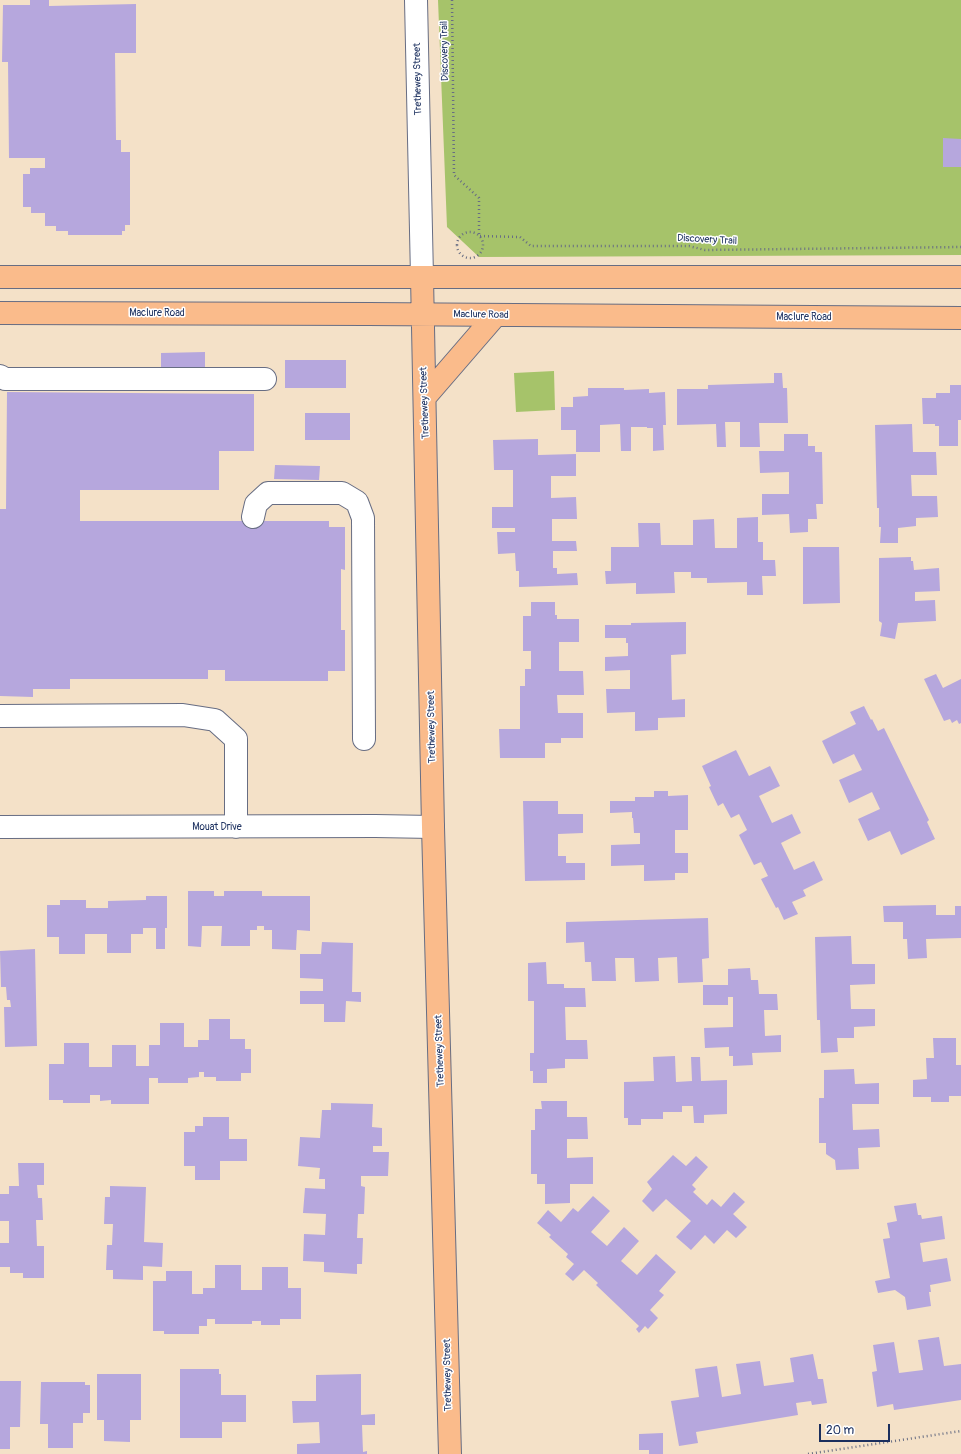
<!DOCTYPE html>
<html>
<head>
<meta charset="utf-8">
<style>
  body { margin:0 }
  #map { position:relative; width:961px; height:1454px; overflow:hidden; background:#f4e1c8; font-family:Pangolin,sans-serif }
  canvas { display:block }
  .scale { position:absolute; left:819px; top:1424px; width:71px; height:18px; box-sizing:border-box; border:2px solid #1b2f5e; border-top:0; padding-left:5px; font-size:12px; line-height:14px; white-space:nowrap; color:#1b2f5e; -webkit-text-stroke:3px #fff; paint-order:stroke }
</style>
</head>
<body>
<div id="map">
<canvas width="961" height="1454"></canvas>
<div class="scale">20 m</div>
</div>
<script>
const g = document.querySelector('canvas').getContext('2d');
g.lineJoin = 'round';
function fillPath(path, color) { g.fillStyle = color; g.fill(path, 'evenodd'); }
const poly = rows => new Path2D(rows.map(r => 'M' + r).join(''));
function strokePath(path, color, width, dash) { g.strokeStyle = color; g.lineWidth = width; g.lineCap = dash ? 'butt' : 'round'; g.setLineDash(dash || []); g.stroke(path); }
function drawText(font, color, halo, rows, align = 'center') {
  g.font = font + ' Pangolin,sans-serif'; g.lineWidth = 3; g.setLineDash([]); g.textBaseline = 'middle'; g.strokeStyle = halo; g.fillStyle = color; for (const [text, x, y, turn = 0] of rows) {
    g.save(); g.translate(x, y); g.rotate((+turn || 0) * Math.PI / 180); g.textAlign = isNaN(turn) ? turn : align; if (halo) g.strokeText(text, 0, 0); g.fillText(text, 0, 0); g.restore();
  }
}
fillPath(poly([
  [438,0,961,0,961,255,479,257,447,227],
  [554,371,555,410,516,412,514,373]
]), '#a6c36a');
fillPath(poly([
  [30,0,49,0,49,6,136,4,136,53,115,53,116,140,121,140,121,152,130,152,130,225,125,225,125,231,122,231,122,235,68,235,68,231,56,231,56,226,45,226,45,213,31,213,31,207,23,207,23,174,30,174,30,168,45,168,45,158,9,158,8,62,2,62,3,5,30,5],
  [943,138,961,139,961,167,943,167],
  [205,352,205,368,161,369,161,353],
  [285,360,346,360,346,388,285,388],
  [774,373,782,373,783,388,787,388,788,423,759,423,760,447,740,447,740,422,725,422,726,447,717,447,716,424,677,425,677,389,708,389,708,385,774,383],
  [950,385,961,385,961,420,958,420,958,446,939,446,939,426,935,426,935,424,923,424,922,398,936,398,936,393,950,393],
  [588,388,624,388,624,390,649,389,649,393,665,392,666,425,663,425,664,450,653,451,653,428,647,428,647,427,631,427,631,451,621,451,620,424,600,425,600,452,576,452,576,430,561,430,561,407,573,407,573,397,588,396],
  [7,392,254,394,254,451,219,451,219,490,80,490,80,521,329,521,329,527,345,527,345,570,341,569,341,630,345,630,345,671,328,671,328,681,225,681,225,670,208,670,208,679,70,679,70,689,33,689,33,697,0,696,0,509,6,509],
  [305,413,350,413,350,440,305,440],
  [912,424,913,452,936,452,937,475,911,475,912,496,937,496,938,517,916,518,916,526,898,528,898,543,880,543,881,527,879,527,879,508,877,508,875,425],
  [784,434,808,434,808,446,815,446,815,452,822,452,823,504,816,504,817,519,808,519,808,532,790,533,789,514,762,515,762,494,789,494,789,472,760,473,759,451,784,451],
  [538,439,538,455,576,454,576,476,551,476,551,498,576,497,577,519,552,519,552,541,576,541,577,551,553,551,553,568,557,568,557,574,577,573,578,585,519,587,519,571,516,571,515,553,498,554,497,532,515,532,515,528,492,528,492,507,513,507,513,470,494,470,493,440],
  [275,465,320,466,319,480,274,479],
  [758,517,758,542,763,542,763,560,775,560,776,576,762,576,763,595,747,595,747,582,707,583,707,578,691,578,691,572,674,572,675,593,636,594,636,583,606,584,605,571,611,571,611,547,639,547,638,523,660,523,661,545,693,545,693,520,714,519,715,548,737,548,737,518],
  [803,547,839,547,840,603,803,604],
  [911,557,911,561,913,561,914,570,939,568,940,591,915,592,915,601,935,600,936,621,898,623,895,639,880,636,882,623,879,621,879,558],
  [531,602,555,602,555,615,557,615,557,619,579,619,579,642,559,642,559,671,583,671,584,695,557,695,558,713,583,713,583,738,561,738,561,743,545,743,545,758,500,758,499,729,520,729,520,686,525,686,525,669,531,669,531,651,523,651,523,616,531,616],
  [686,622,686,654,671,655,672,700,685,699,685,717,658,718,658,730,635,731,635,712,607,713,606,689,630,689,630,670,605,671,605,657,628,656,628,643,626,643,626,638,605,638,605,625,631,625,631,623],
  [936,674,943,688,961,679,961,723,959,724,957,720,952,723,950,719,944,721,924,679],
  [864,706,871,720,872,719,878,731,884,728,929,820,927,822,935,839,901,855,890,831,868,841,858,819,880,809,872,792,849,803,839,780,862,770,854,754,833,764,822,741,856,724,850,712],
  [736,750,749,776,770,766,780,786,759,796,772,823,792,814,801,833,781,843,794,870,814,861,823,880,803,890,806,896,792,902,798,914,784,920,778,907,776,908,761,879,768,876,761,862,754,865,739,835,747,830,739,814,731,818,723,803,718,806,709,787,711,786,702,766],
  [654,791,668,791,668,796,688,795,688,830,675,830,675,853,688,853,688,873,675,873,675,880,644,881,644,865,611,866,611,845,640,844,640,833,634,833,633,818,632,818,632,812,610,813,610,801,635,801,635,797,654,797],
  [523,801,558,801,558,814,583,814,583,833,558,834,558,856,566,856,566,863,585,863,585,880,525,881],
  [188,891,214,891,214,896,224,896,224,891,262,891,262,896,310,896,310,931,297,930,296,950,272,949,272,930,264,930,264,926,257,926,257,930,250,930,250,946,221,946,222,926,202,926,201,947,188,946],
  [146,896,167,896,167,928,165,928,165,949,156,949,156,928,143,928,143,934,131,934,131,953,107,953,107,934,85,934,85,954,59,954,59,937,47,937,47,905,60,905,60,900,86,900,86,908,108,908,108,901,146,900],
  [936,905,936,915,955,915,955,906,961,906,961,938,926,939,927,958,908,959,907,939,903,939,903,922,884,922,883,906],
  [708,918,709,958,702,959,703,982,678,983,677,957,658,958,659,981,635,982,634,958,615,958,616,981,592,981,591,962,585,962,584,942,566,943,566,922],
  [851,936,852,964,875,964,875,984,850,985,851,1009,875,1009,875,1026,854,1027,854,1038,837,1038,838,1052,821,1053,820,1020,817,1020,815,937],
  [322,942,353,943,352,992,361,992,361,1002,346,1001,345,1022,324,1022,324,1004,300,1004,300,991,323,991,323,979,300,978,300,954,321,954],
  [35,949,37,1046,5,1047,4,1007,11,1007,10,1000,7,1000,6,987,1,987,0,951],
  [546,962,547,984,564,984,564,988,585,988,586,1007,565,1007,566,1040,587,1040,588,1059,565,1059,565,1068,547,1069,547,1083,533,1083,533,1071,530,1071,530,1053,534,1053,534,1001,528,1001,528,963],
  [750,968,751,980,758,980,759,994,777,994,778,1010,764,1010,765,1036,781,1035,781,1052,752,1053,753,1065,733,1066,733,1056,729,1056,729,1047,705,1048,704,1028,733,1027,733,997,728,997,728,1005,703,1005,703,985,728,985,728,969],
  [209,1019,230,1019,230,1039,245,1039,245,1049,251,1049,251,1073,241,1073,241,1081,216,1081,216,1077,204,1077,204,1072,199,1072,199,1077,188,1078,188,1083,158,1083,158,1078,149,1078,149,1104,111,1104,111,1100,100,1101,100,1095,90,1095,90,1103,63,1103,63,1100,49,1100,49,1064,64,1064,64,1043,89,1043,89,1067,112,1067,112,1045,136,1045,136,1066,149,1066,149,1045,160,1045,160,1023,184,1023,184,1047,198,1047,198,1040,209,1040],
  [933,1038,956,1038,956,1065,961,1065,961,1096,949,1096,949,1102,931,1102,931,1097,913,1097,913,1080,927,1079,926,1058,934,1058],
  [675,1056,676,1082,692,1081,691,1057,700,1057,701,1081,727,1080,727,1114,704,1115,704,1123,694,1123,693,1106,682,1106,682,1112,663,1112,663,1119,641,1119,641,1125,628,1125,628,1118,624,1118,624,1082,654,1081,653,1057],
  [854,1069,855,1084,879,1083,879,1104,852,1104,853,1130,879,1129,880,1147,858,1148,859,1169,836,1170,835,1160,826,1154,826,1143,819,1143,819,1098,824,1098,824,1070],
  [541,1101,567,1101,567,1117,587,1117,588,1139,567,1139,567,1158,593,1157,593,1184,570,1184,570,1203,545,1204,545,1184,537,1184,537,1174,531,1174,531,1130,535,1130,535,1109,542,1109],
  [331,1103,373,1104,372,1127,382,1128,382,1146,373,1146,373,1152,389,1152,388,1176,361,1176,361,1186,365,1187,364,1214,358,1214,357,1238,363,1238,362,1264,357,1264,357,1274,324,1272,324,1262,303,1261,304,1234,325,1235,326,1214,303,1213,305,1188,325,1189,325,1179,319,1179,320,1168,298,1166,300,1137,320,1138,322,1110,331,1110],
  [203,1117,229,1117,229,1139,247,1139,247,1161,220,1161,220,1180,195,1180,195,1166,184,1166,184,1132,195,1132,195,1126,203,1126],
  [673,1155,686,1166,696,1156,708,1167,692,1185,696,1189,693,1192,707,1205,712,1199,721,1207,734,1192,745,1202,733,1214,747,1227,736,1238,727,1230,714,1244,705,1235,691,1250,676,1237,691,1221,666,1199,653,1212,642,1201,652,1189,647,1182],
  [18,1163,44,1163,44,1185,37,1185,38,1198,42,1198,43,1220,36,1220,37,1246,44,1246,44,1278,23,1278,23,1273,10,1273,10,1267,0,1267,0,1243,9,1243,9,1221,0,1221,0,1194,9,1194,9,1186,19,1186],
  [110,1186,146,1187,144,1242,163,1243,162,1267,143,1266,143,1280,113,1279,113,1270,106,1270,107,1245,112,1245,113,1224,104,1224,105,1197,110,1197],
  [593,1196,610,1211,591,1232,607,1246,624,1227,639,1241,621,1261,637,1275,656,1254,676,1272,659,1291,664,1295,650,1310,658,1318,648,1329,645,1326,639,1333,636,1329,639,1326,596,1285,598,1283,584,1270,573,1281,565,1274,574,1264,566,1257,568,1254,549,1237,551,1235,537,1223,548,1210,561,1222,573,1208,578,1212],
  [916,1203,918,1215,921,1215,922,1219,942,1216,945,1239,920,1243,923,1262,947,1258,951,1281,930,1285,931,1292,929,1292,931,1306,907,1310,905,1297,895,1290,878,1293,875,1281,890,1278,883,1239,890,1238,887,1223,897,1221,894,1206],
  [215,1265,241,1265,241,1290,262,1290,262,1267,288,1267,288,1288,301,1288,301,1319,280,1319,280,1325,261,1325,261,1321,252,1321,252,1324,215,1324,215,1319,207,1319,207,1326,199,1326,199,1334,164,1334,164,1331,153,1331,153,1281,166,1281,166,1271,192,1271,192,1294,203,1294,203,1288,215,1288],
  [939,1337,944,1366,961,1364,961,1400,894,1410,893,1404,877,1407,872,1372,877,1371,873,1345,894,1342,899,1373,923,1370,918,1340],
  [813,1354,818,1379,823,1379,827,1403,812,1405,811,1401,796,1403,798,1415,696,1432,698,1443,679,1446,671,1401,699,1397,695,1369,717,1366,722,1397,741,1394,736,1364,760,1361,764,1386,794,1382,790,1358],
  [180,1369,219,1369,219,1374,221,1374,221,1395,246,1395,246,1422,222,1422,222,1438,180,1438],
  [97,1374,141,1374,141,1420,130,1420,130,1442,104,1441,104,1420,97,1420],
  [361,1374,361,1415,375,1414,375,1425,362,1425,363,1452,367,1451,367,1454,297,1454,297,1444,320,1443,319,1422,293,1423,292,1401,316,1401,316,1375],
  [0,1381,21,1381,20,1427,10,1427,10,1449,0,1449],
  [41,1382,85,1382,85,1385,90,1385,90,1413,83,1413,83,1423,73,1423,73,1448,48,1448,48,1424,40,1424],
  [663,1433,663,1454,649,1454,649,1450,639,1450,639,1434]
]), '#b6a7dd');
const minor = poly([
  [416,0,422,277],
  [0,376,5,379,265,379],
  [253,517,256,504,268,493,342,493,357,502,363,518,364,739],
  [0,716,183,715,215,720,236,739,236,827],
  [0,827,375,826,433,827]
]);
const major = poly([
  [0,277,961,277],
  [422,277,433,827,450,1454],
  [0,313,368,314,961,318],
  [425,397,495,316]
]);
strokePath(minor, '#676d83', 24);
strokePath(major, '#676d83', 24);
strokePath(poly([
  [452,0,454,175,479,198,479,236,520,237,531,246,689,246,705,250,961,247],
  '457 245a13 13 0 1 1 26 0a13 13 0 1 1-26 0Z',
  [808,1454,961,1431]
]), '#676d83', 2.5, [1, 3]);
strokePath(minor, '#fff', 22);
strokePath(major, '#fabb8b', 22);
drawText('10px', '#1b2f5e', '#fff', [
  ["Discovery Trail",445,51,-91],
  ["Trethewey Street",418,79,-91],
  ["Discovery Trail",707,240,3],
  ["Maclure Road",157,313],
  ["Maclure Road",481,315,1],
  ["Maclure Road",804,317],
  ["Trethewey Street",425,403,-92],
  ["Trethewey Street",432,727,-91],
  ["Mouat Drive",217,827],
  ["Trethewey Street",440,1051,-92],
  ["Trethewey Street",448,1375,-91]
]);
</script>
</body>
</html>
